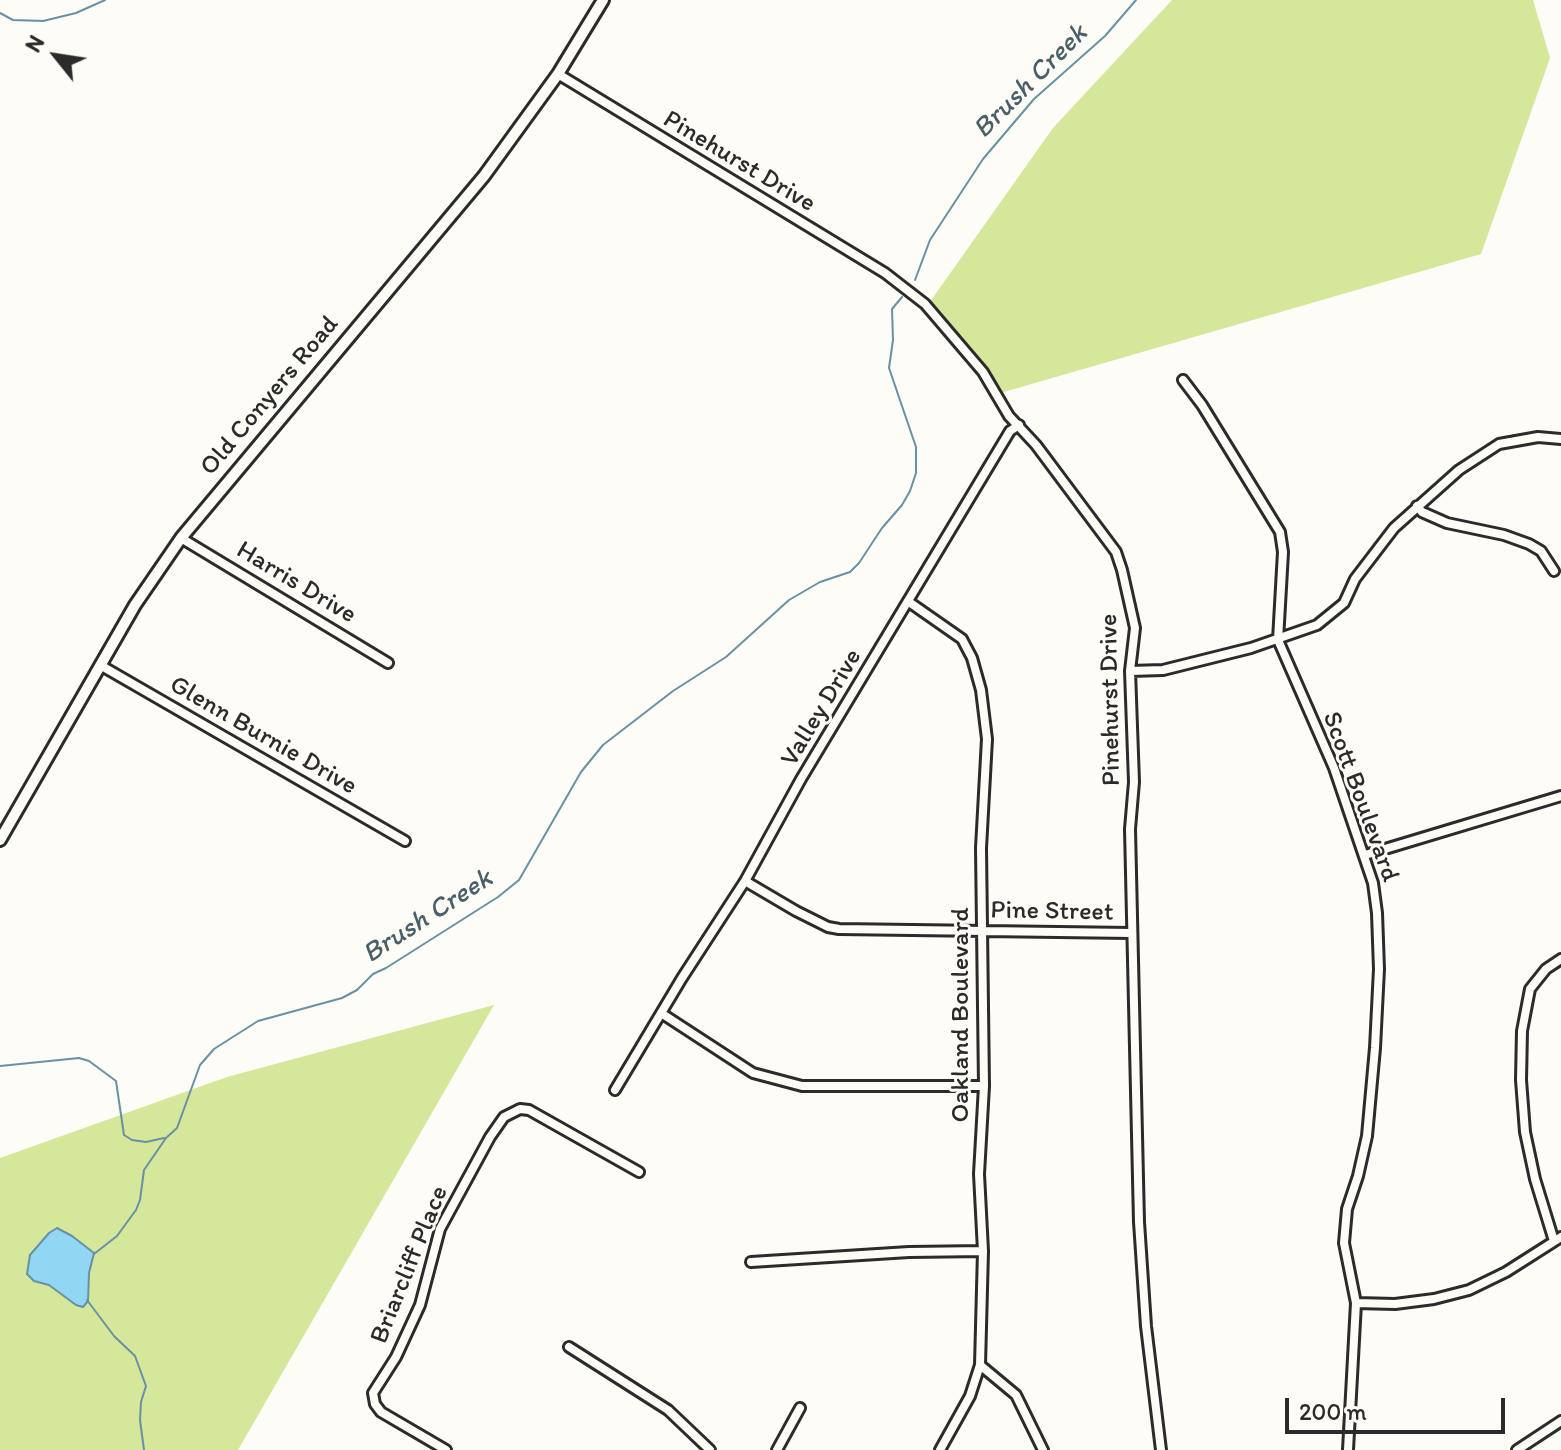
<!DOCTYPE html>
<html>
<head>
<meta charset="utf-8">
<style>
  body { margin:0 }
  #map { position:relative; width:1561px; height:1450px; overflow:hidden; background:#fdfcf7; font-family:Itim,sans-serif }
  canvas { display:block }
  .north { position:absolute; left:16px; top:16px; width:80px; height:80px; -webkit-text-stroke:6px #fdfcf7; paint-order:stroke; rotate:300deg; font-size:22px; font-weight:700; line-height:32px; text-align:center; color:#2b2b2b }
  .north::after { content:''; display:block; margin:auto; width:28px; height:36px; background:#2b2b2b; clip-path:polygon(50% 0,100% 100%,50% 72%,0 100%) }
  .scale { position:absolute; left:1285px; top:1398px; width:220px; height:36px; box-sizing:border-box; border:4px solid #2b2b2b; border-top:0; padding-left:10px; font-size:24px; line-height:28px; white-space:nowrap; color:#2b2b2b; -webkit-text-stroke:6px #fdfcf7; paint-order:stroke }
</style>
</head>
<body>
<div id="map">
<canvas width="1561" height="1450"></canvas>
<div class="north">N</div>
<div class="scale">200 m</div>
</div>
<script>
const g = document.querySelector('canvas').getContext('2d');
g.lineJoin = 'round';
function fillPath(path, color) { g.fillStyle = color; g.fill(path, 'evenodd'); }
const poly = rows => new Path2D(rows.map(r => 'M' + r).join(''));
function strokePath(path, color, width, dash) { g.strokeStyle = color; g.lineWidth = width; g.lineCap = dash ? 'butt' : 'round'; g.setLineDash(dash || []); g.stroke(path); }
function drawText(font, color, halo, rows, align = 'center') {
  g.font = font + ' Itim,sans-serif'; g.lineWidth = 6; g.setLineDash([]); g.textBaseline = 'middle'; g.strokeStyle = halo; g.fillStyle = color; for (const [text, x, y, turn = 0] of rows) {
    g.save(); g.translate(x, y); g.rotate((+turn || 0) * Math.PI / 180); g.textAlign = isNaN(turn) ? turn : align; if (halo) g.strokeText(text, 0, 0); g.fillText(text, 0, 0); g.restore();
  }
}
fillPath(poly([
  [1172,0,1533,0,1550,58,1481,254,997,394,927,306,1053,128],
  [494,1005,238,1450,0,1450,0,1158,227,1077]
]), '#d4e79b');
const water = poly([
  [57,1228,72,1236,94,1253,89,1273,88,1301,83,1307,76,1305,49,1285,34,1281,27,1274,30,1255,49,1233,57,1228]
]);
fillPath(water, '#91d7f3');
strokePath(water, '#6892a3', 2);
strokePath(poly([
  [0,13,13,20,43,21,76,13,105,0],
  [915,280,930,240,983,159,1034,99,1105,36,1136,0],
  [0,1066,79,1058,89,1061,116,1081,124,1135,132,1140,146,1142,164,1138],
  [94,1254,117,1236,136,1210,140,1200,144,1170,166,1138,177,1128,200,1065,214,1049,258,1021,342,998,357,990,373,974,386,968,498,897,519,880,581,772,603,745,673,691,726,657,789,600,820,582,850,572,859,563,882,528,902,505,910,491,916,473,916,447,889,368,893,340,892,309,902,297],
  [87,1300,114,1336,135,1356,146,1386,141,1402,140,1420,144,1450]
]), '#6892a3', 2);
const minor = poly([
  [558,74,885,273,925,304,983,372,1009,416,1036,445,1116,552,1122,570,1135,628,1130,671,1134,782,1130,829,1139,1222,1146,1326,1161,1450],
  [1183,380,1202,405,1280,532,1283,552,1278,640,1334,768,1373,883,1377,913,1379,969,1375,1048,1367,1136,1358,1176,1347,1209,1344,1243,1356,1303,1348,1450],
  [1417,506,1422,512,1447,523,1504,535,1529,544,1541,551,1554,571],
  [181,538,388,663],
  [909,602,962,639,972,658,981,690,987,739,981,848,984,1086,979,1174,983,1251,980,1365,970,1396,940,1450],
  [100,665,405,841],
  [1130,671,1163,670,1251,648,1317,625,1344,603,1355,579,1394,528,1459,470,1499,444,1538,437,1561,439],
  [1365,855,1561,796],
  [745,881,796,911,828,927,839,929,1131,933],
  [661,1013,753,1073,802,1086,984,1086],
  [615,1090,682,978,745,881,801,779,1010,431,1019,425],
  [1554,1241,1535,1179,1525,1132,1521,1080,1522,1031,1530,989,1546,969,1561,959],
  [751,1262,909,1252,983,1251],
  [1356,1303,1395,1304,1434,1299,1469,1290,1506,1272,1561,1237],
  [569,1347,668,1410,710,1450],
  [980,1365,1016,1395,1043,1450],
  [446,1450,381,1412,375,1404,373,1393,396,1357,420,1305,440,1229,490,1137,504,1117,520,1109,529,1110,639,1172],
  [777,1450,800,1408],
  [1517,1450,1561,1421]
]);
const tertiary = poly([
  [0,840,135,605,181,538,484,176,558,74,603,0]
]);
strokePath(minor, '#2b2b2b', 14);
strokePath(tertiary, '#2b2b2b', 16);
strokePath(minor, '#fdfcf7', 8);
strokePath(tertiary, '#fdfcf7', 10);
drawText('26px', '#2b2b2b', '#fdfcf7', [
  ["Pinehurst Drive",739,162,31],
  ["Old Conyers Road",270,396,-50],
  ["Harris Drive",296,583,31],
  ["Pinehurst Drive",1111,700,-91],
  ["Valley Drive",822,708,-59],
  ["Glenn Burnie Drive",263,736,30],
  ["Scott Boulevard",1360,797,70],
  ["Pine Street",1052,912,1],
  ["Oakland Boulevard",961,1015,-90],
  ["Briarcliff Place",410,1265,-68]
]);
drawText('italic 28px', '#4a5f67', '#fdfcf7', [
  ["Brush Creek",1031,82,-45],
  ["Brush Creek",428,917,-33]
]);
</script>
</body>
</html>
